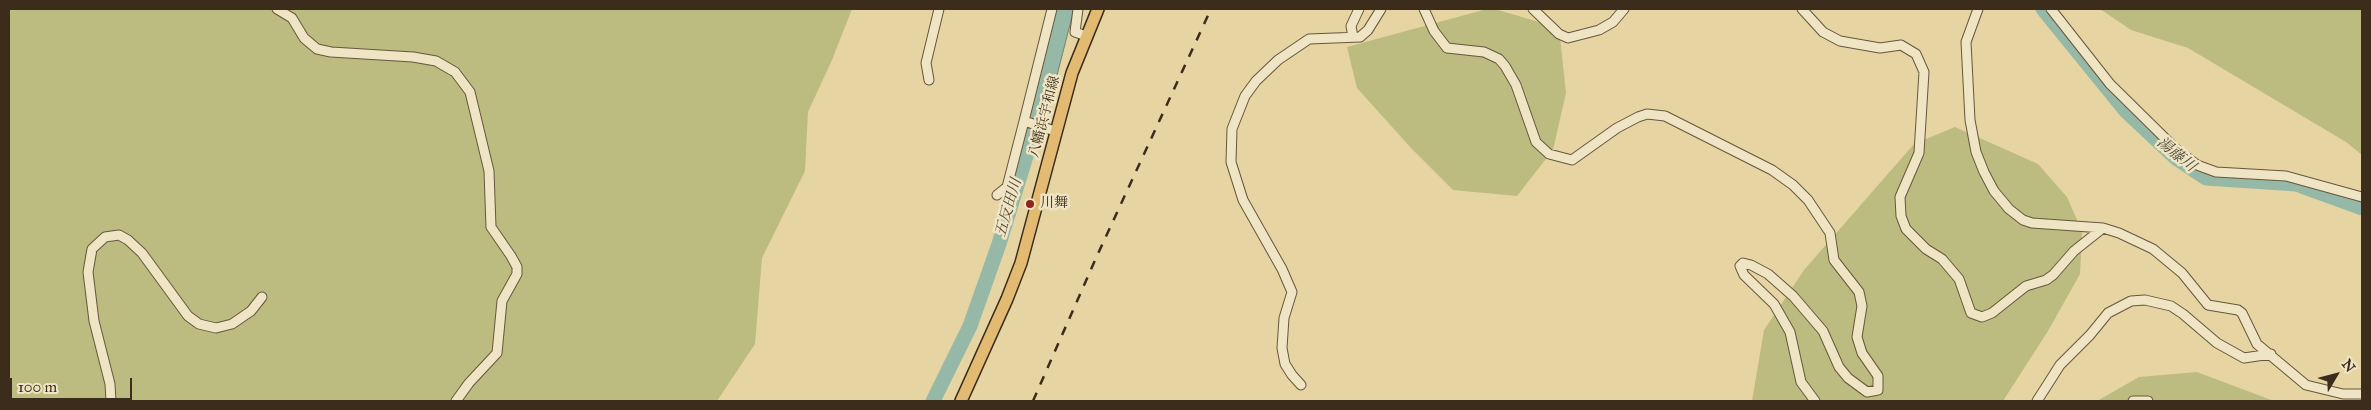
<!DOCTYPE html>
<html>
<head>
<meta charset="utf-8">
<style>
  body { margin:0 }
  #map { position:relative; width:2371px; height:410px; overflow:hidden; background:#e6d5a2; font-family:"IM FELL Great Primer",serif }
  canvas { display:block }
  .frame { position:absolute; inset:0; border:10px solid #3b2c1c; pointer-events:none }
  .north { position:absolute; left:2311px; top:350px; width:50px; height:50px; -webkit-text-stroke:4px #efe4c3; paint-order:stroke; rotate:53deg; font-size:14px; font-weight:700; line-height:20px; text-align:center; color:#3b2c1c }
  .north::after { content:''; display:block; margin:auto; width:18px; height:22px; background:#3b2c1c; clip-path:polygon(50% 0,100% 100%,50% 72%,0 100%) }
  .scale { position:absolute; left:10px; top:378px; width:122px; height:22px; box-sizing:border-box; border:2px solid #3b2c1c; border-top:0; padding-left:6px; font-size:15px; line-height:18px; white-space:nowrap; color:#3b2c1c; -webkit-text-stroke:4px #efe4c3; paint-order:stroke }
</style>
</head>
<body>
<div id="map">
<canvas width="2371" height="410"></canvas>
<div class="frame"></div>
<div class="north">N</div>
<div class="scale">100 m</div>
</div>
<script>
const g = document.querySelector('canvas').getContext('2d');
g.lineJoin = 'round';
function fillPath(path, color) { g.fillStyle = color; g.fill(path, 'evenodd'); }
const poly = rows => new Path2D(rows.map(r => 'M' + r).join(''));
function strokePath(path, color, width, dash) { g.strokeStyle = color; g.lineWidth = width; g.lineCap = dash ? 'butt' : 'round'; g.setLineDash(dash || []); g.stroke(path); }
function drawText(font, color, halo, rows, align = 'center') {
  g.font = font + ' "IM FELL Great Primer","Noto Serif JP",serif'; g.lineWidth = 5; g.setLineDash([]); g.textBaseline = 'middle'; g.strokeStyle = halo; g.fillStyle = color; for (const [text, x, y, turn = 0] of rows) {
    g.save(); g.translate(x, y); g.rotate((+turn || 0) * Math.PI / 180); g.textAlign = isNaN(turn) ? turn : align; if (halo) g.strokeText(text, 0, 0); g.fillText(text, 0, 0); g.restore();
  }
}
fillPath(poly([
  [9,9,852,9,832,60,808,112,805,171,762,258,755,344,717,401,9,401],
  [1487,9,1495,9,1559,28,1566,93,1553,150,1517,196,1453,190,1411,148,1357,88,1347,47],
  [2100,9,2362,9,2362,155,2346,142,2188,48,2131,30],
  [1955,127,2038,164,2067,197,2082,231,2080,274,2048,331,2003,401,1752,401,1764,330,1804,270,1914,144],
  [2197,372,2274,401,2097,401,2139,377]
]), '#bcbb80');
const water = poly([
  [1054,9,1074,9,1046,118,1029,113,1054,9]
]);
fillPath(water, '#96b9a7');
strokePath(water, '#72816f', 1);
strokePath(poly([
  [2043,9,2126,111,2176,158,2206,178,2296,184,2362,208],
  [933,401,970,326,999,244,1044,98]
]), '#96b9a7', 15);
const minor = poly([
  [277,9,292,18,304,38,317,49,331,52,413,57,436,61,455,72,470,92,489,171,491,227,511,256,517,267,517,274,502,301,497,353,469,383,456,401],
  [1052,9,1024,121,1055,131],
  [1078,9,1075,32,1086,36],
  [1424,9,1434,31,1447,48,1484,52,1499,59,1505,66,1516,85,1536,142,1549,154,1572,160,1617,128,1638,117,1647,114,1665,116,1772,170,1793,185,1808,200,1830,233,1834,260,1859,292,1862,306,1857,337,1862,353,1878,376,1878,390,1867,392,1848,378,1839,367,1823,331,1793,296,1768,274,1751,265,1743,263,1740,266,1744,275,1774,304,1790,332,1801,382,1815,401],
  [1533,9,1559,34,1568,38,1599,30,1613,22,1624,9],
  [1802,9,1823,32,1840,41,1880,48,1901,45,1916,54,1924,72,1919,153,1900,197,1901,216,1906,229,1926,249,1942,259,1959,279,1971,313,1982,317,1992,313,2026,286,2046,280,2053,275,2074,251,2103,228],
  [1978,9,1966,42,1970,120,1976,152,1984,172,1994,191,2009,209,2023,220,2032,223,2103,228,2119,233,2153,249,2182,273,2208,305,2238,310,2242,313,2257,344,2306,385,2343,394,2362,394],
  [2051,9,2110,84,2177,150,2197,165,2216,172,2286,176,2362,197],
  [1353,37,1351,26,1359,9],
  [929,80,926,63,939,9],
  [997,195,1007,187,1024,121],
  [1301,385,1292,375,1285,364,1282,348,1284,318,1292,292,1282,269,1243,200,1231,162,1232,129,1245,96,1256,81,1278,60,1309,39,1360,37,1368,30,1381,9],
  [111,401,110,384,94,321,88,272,92,249,105,237,119,235,128,240,142,253,188,316,199,324,216,328,232,324,251,311,262,297],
  [2037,401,2060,365,2090,335,2108,313,2131,301,2145,300,2171,306,2183,314,2217,343,2244,358,2271,354],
  [2133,401,2148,401]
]);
const major = poly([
  [961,401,1007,299,1021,263,1072,73,1098,9]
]);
strokePath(minor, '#66563e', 11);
strokePath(major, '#3b2c1c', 14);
strokePath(minor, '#efe4c3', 9);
strokePath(major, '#e3ba71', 11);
strokePath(poly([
  [1033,401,1096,258,1211,9]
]), '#3b2c1c', 2.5, [9, 9]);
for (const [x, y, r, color] of [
  [1030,204,5,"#8f2418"]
]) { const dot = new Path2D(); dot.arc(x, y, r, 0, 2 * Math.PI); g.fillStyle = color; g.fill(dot); strokePath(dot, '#efe4c3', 2); }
drawText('14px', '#3b2c1c', '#efe4c3', [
  ["八幡浜宇和線",1045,117,-75]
]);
drawText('14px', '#3b2c1c', '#efe4c3', [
  ["川舞",1040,204]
], 'left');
drawText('italic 15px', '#4d4838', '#efe4c3', [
  ["湯藤川",2176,155,39],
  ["五反田川",1009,208,-74]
]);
</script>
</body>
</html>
